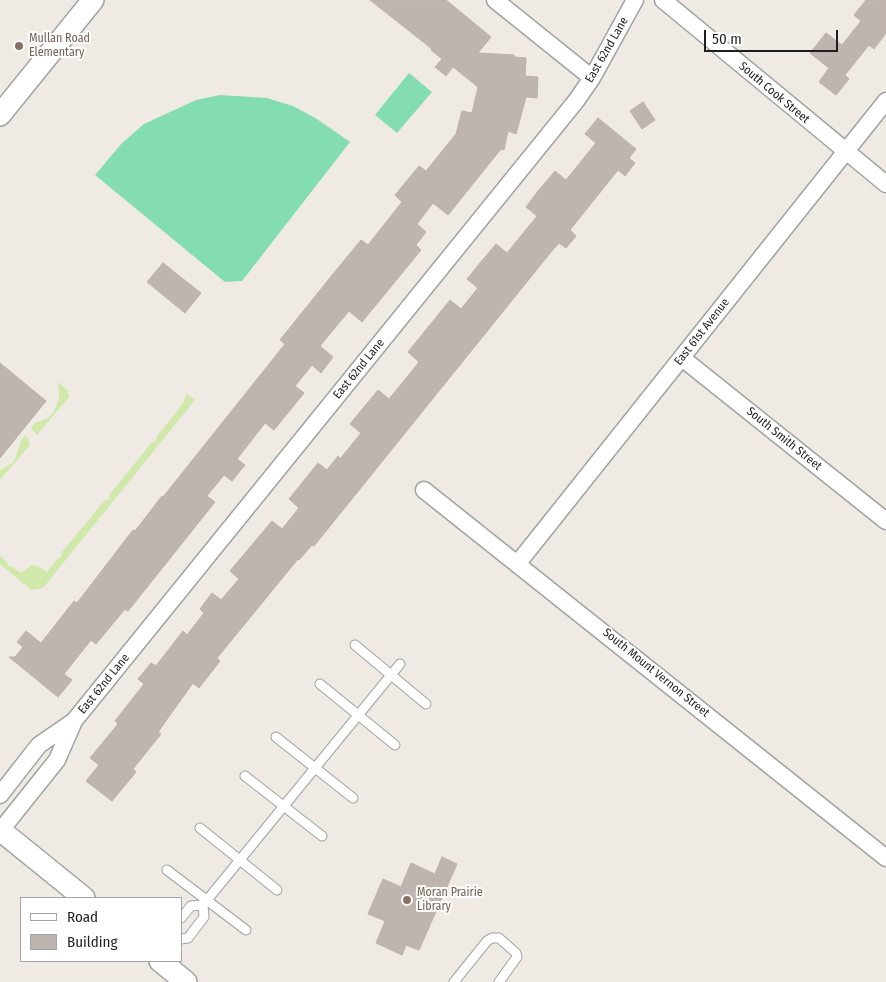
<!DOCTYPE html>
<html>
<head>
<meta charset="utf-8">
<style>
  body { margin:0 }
  #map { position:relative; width:886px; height:982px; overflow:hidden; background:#efeae4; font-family:"Fira Sans Condensed",sans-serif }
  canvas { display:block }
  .legend { position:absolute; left:20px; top:897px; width:162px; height:65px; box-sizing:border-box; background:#fff; border:1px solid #a5a5a5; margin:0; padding:6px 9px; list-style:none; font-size:15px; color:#1e1e1e }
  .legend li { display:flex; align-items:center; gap:10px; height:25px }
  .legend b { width:25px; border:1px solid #a5a5a5 }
  .scale { position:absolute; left:704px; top:30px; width:134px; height:22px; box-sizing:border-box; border:2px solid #1e1e1e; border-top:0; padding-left:6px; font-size:15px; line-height:18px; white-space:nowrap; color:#1e1e1e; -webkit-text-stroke:4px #fff; paint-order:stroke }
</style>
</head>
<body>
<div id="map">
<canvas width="886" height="982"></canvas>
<ul class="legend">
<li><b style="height:6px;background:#fff"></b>Road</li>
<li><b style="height:14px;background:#bfb5b0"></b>Building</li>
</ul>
<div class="scale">50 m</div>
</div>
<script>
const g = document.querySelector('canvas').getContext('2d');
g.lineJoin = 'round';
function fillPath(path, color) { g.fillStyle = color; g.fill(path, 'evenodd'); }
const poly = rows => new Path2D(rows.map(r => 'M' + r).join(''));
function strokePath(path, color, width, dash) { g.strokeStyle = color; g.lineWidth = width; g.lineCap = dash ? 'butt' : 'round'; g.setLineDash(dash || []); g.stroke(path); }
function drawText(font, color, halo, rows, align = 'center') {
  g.font = font + ' "Fira Sans Condensed",sans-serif'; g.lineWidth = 4; g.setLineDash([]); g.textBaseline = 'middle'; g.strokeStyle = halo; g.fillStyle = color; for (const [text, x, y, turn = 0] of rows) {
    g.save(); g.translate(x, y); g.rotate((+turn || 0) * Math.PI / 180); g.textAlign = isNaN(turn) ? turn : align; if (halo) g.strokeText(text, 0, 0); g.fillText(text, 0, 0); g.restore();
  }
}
fillPath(poly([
  [58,382,68,391,69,397,37,435,31,428,35,423,48,418,53,413,59,399],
  [187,394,195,400,43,588,31,590,0,564,0,556,7,562,8,565,10,567,13,567,21,573,32,565,38,566,47,572,58,558,61,558,62,552,105,500,109,499,110,494,152,442,156,441,157,436,182,405],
  [25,435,29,439,30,445,0,480,0,470,11,464,15,459,20,443]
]), '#d0e9aa');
fillPath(poly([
  [409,73,432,92,397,133,375,115],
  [220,95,267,98,293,106,317,119,350,142,242,281,225,282,95,175,122,143,144,124,196,100]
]), '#83ddb0');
const building = poly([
  [370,0,446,0,491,37,478,53,514,55,514,57,526,58,525,76,538,77,537,98,526,97,516,134,508,131,504,150,501,149,448,215,433,203,417,224,426,232,416,245,421,250,362,322,349,311,320,346,333,357,321,373,312,365,295,386,304,393,274,430,265,423,237,459,245,465,232,481,224,475,207,496,215,502,128,611,125,609,96,644,91,640,64,674,72,680,58,697,9,657,15,657,23,647,17,642,26,631,41,643,74,601,77,603,133,530,135,531,162,496,163,497,285,344,280,340,333,274,361,240,368,245,402,202,395,195,419,166,426,171,456,134,462,111,472,113,478,87,453,67,446,76,435,67,442,59,431,50,432,49,370,0],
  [866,0,886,0,886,33,874,49,869,45,845,75,849,79,836,95,819,82,829,68,810,53,826,33,842,45,861,21,854,15,866,0],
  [643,102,655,120,642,129,630,111,643,102],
  [598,118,636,149,629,158,635,163,625,176,618,170,570,230,576,236,566,248,559,243,551,252,314,546,312,545,299,560,298,559,217,658,220,661,199,688,193,683,158,732,161,734,133,769,136,772,112,801,86,781,99,765,90,758,118,724,115,721,144,684,138,679,151,663,156,666,183,631,187,635,204,613,200,609,212,593,221,600,239,579,230,571,272,521,282,529,299,508,289,499,318,463,327,470,338,456,340,459,361,433,350,424,378,390,389,399,407,377,419,362,408,352,450,300,461,309,478,288,467,279,480,263,496,244,507,253,537,216,526,207,538,191,555,171,566,180,596,143,585,134,598,118],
  [163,263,201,293,185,313,147,282,163,263],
  [0,363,46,401,0,458,0,363],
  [442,857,457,864,419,950,406,945,402,955,376,943,385,921,368,914,383,879,401,887,411,863,435,874,442,857]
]);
fillPath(building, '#bfb5b0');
strokePath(building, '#c0afa6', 1);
const service = poly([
  [355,645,426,704],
  [320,684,395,745],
  [276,737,353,798],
  [245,776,322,836],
  [200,828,277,890],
  [167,870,246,930],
  [203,905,400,664],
  [181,918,191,906,203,905,204,917,188,938,181,939],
  [454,982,487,941,492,938,499,938,516,953,517,957,499,982]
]);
const minor = poly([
  [495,0,592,78],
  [663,0,886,184],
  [682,358,886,521],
  [424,490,886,858],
  [518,563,886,101],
  [0,795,39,745,74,721],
  [1,830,57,760,74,721,576,101,592,78,635,0]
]);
const tertiary = poly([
  [0,115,93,0],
  [0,830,84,898],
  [160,961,186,982]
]);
strokePath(service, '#a2a2a2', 11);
strokePath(minor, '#a2a2a2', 19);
strokePath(tertiary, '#a2a2a2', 24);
strokePath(service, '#fff', 9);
strokePath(minor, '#fff', 16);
strokePath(tertiary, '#fff', 21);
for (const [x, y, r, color] of [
  [19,46,5,"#8d6e63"],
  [407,900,5,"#8d6e63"]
]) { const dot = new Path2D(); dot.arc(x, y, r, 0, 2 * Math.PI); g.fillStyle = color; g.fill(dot); strokePath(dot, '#fff', 2); }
drawText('12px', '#785e54', '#fff', [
  ["Mullan Road",29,39],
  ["Elementary",29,53],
  ["Moran Prairie",417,893],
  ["Library",417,907]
], 'left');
drawText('12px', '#1e1e1e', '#fff', [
  ["East 62nd Lane",607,50,-60],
  ["South Cook Street",774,93,40],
  ["East 61st Avenue",702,332,-52],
  ["East 62nd Lane",359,369,-51],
  ["South Smith Street",784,439,39],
  ["South Mount Vernon Street",656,673,39],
  ["East 62nd Lane",104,684,-51]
]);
</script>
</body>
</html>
